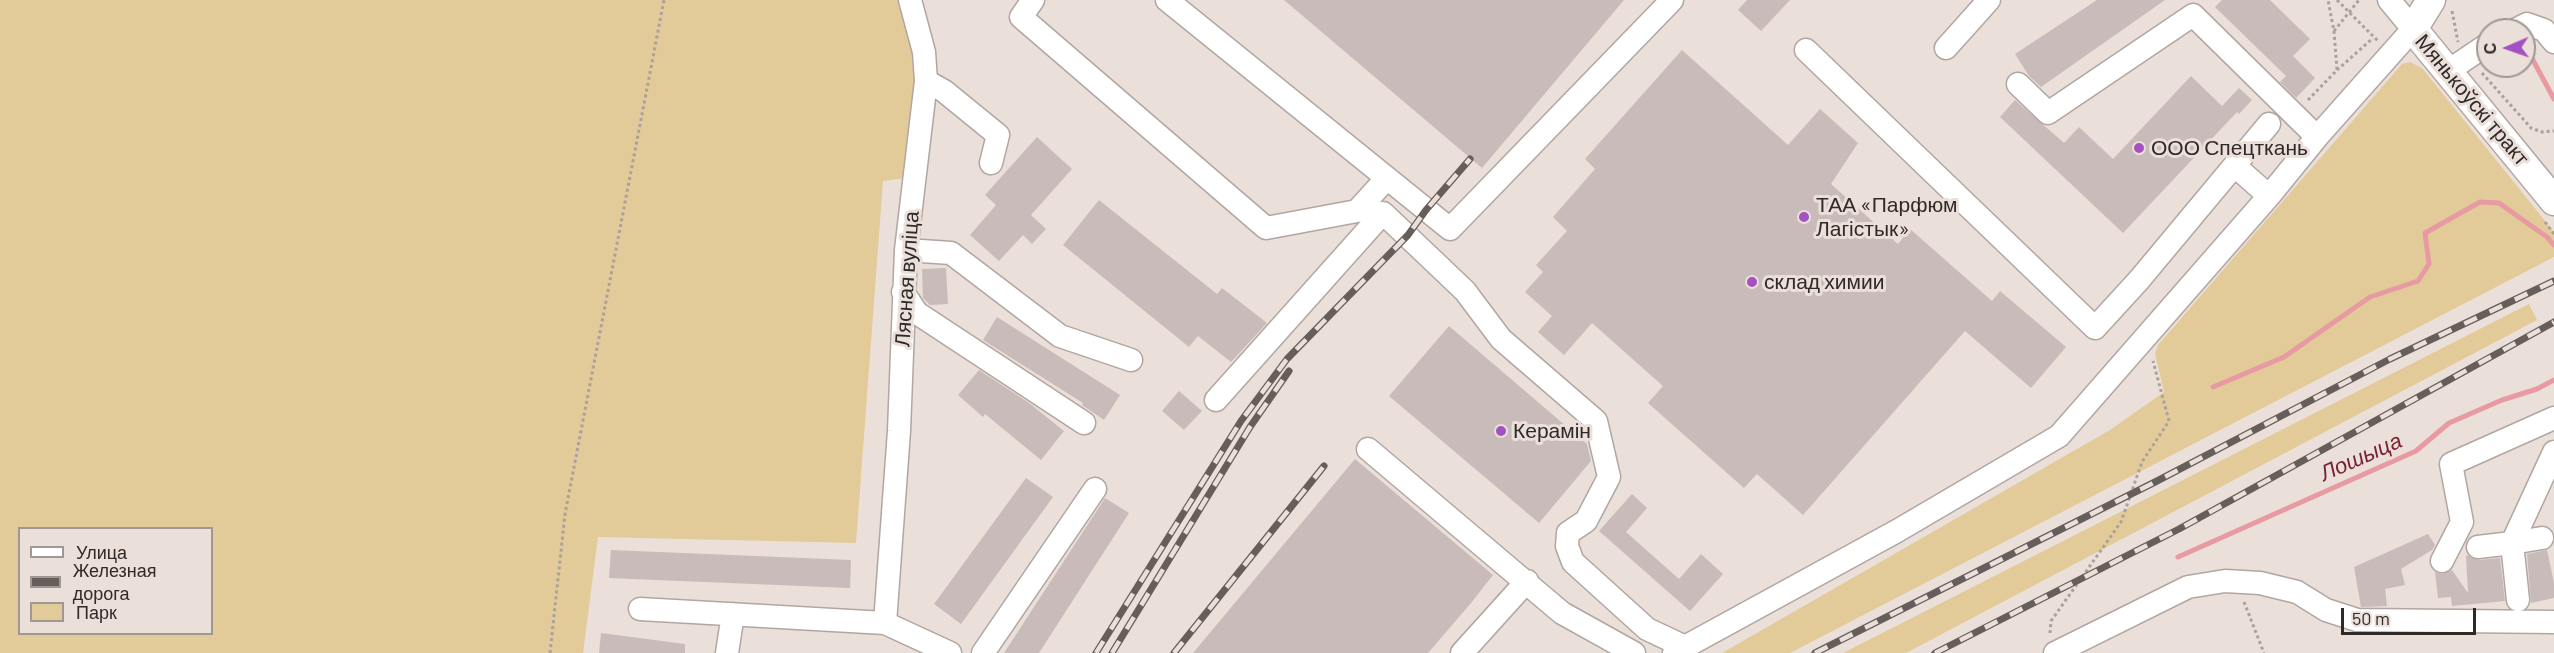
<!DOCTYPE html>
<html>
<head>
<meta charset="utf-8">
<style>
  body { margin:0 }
  #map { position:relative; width:2554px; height:653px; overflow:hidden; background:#ebdfd9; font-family:Barlow,sans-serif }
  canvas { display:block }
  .legend { position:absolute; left:18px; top:527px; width:195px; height:108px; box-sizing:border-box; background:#ebdfd9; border:2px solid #a09792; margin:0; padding:8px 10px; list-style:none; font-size:18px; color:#2f2a28 }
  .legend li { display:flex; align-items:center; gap:12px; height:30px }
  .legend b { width:30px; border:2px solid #a09792 }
  .north { position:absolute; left:2476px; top:18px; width:60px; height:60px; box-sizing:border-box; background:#ebdfd9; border:2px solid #a09792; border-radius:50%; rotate:268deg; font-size:16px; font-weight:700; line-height:24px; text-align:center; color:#2f2a28 }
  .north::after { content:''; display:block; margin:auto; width:21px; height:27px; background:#a452c1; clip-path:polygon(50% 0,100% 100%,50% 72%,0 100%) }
  .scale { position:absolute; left:2341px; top:608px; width:135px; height:27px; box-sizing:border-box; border:3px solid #2f2a28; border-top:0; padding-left:8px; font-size:18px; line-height:21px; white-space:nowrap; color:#2f2a28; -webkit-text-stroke:4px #ebdfd9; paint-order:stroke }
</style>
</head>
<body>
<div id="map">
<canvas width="2554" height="653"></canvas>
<ul class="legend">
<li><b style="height:8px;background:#fff"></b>Улица</li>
<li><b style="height:8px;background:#655e5b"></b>Железная дорога</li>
<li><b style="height:16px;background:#e2cb99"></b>Парк</li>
</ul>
<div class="north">С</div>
<div class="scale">50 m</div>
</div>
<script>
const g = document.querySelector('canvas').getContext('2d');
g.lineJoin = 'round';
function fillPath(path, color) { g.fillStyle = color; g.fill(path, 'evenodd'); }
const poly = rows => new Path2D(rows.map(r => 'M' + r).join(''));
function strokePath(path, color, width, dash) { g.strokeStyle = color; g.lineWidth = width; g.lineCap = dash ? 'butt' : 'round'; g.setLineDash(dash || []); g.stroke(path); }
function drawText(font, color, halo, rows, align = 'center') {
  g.font = font + ' Barlow,sans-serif'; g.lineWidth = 6; g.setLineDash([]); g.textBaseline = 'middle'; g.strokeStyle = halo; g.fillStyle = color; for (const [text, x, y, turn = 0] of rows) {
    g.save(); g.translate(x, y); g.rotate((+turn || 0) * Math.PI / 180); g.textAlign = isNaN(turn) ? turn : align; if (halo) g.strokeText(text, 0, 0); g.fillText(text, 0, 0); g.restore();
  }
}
fillPath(poly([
  [0,0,899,0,904,10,916,58,906,178,883,181,856,543,598,537,583,653,0,653],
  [20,528,212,528,212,634,20,634],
  [2410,62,2422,68,2554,232,2554,257,1790,653,1722,653,2110,430,2164,392,2155,354,2158,345,2402,64],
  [2529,304,2537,320,1906,653,1843,653]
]), '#e2cb99');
strokePath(poly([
  [2527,49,2554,99],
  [2213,387,2284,357,2370,297,2418,281,2429,264,2425,233,2480,202,2499,203,2547,237,2554,245],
  [2178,557,2416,451,2449,423,2502,400,2537,389,2554,380]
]), '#e89aa3', 5);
fillPath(poly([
  [1284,0,1624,0,1482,168],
  [1747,0,1790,0,1761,31,1738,10],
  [2097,0,2165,0,2041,87,2029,76,2015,54],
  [2222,0,2270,0,2310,39,2293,56,2315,78,2296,98,2280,82,2286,76,2215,7],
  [1682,50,1788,145,1820,109,1858,143,1831,184,1898,244,1910,229,1992,301,2000,291,2066,347,2031,388,1965,331,1803,515,1757,474,1744,488,1648,403,1663,386,1592,323,1564,355,1538,332,1552,316,1525,292,1543,272,1536,265,1567,231,1553,217,1595,169,1585,159],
  [2191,76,2222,106,2239,88,2252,100,2239,114,2237,112,2123,233,2000,117,2015,100,2064,143,2079,127,2113,159],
  [1037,137,1072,169,1031,215,1046,229,1032,244,1023,235,999,261,970,235,996,205,985,195],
  [1099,200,1217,294,1222,288,1267,323,1231,362,1198,336,1189,347,1063,245],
  [946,268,948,304,930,305,923,298,922,269],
  [997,317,1120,395,1104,420,1082,405,1083,403,983,340],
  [1449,326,1587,444,1591,461,1539,523,1389,396],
  [979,370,1029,403,1064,431,1041,460,985,414,983,417,958,395],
  [1179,391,1202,411,1184,430,1162,411],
  [1355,459,1493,575,1471,603,1428,653,1193,653],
  [1026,478,1053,497,961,624,934,604],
  [1632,494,1647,508,1626,532,1679,579,1701,554,1723,574,1690,611,1599,531],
  [1105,498,1129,513,1039,653,1004,653],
  [2428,534,2435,545,2432,550,2401,569,2405,585,2385,589,2387,606,2361,607,2354,567],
  [611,550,851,560,850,588,609,578],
  [2547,550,2554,583,2554,598,2531,603,2527,554],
  [2466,555,2479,560,2500,558,2505,601,2452,606,2451,597,2438,598,2435,572,2443,574,2452,570,2468,593],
  [601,633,685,644,685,653,599,653]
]), '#c8bbb9');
const minor = poly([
  [1033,0,1021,17,1266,228,1357,211,1387,178],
  [1167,0,1450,229,1672,0],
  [2515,30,2527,24,2544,30,2554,42],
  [1946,48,1989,0],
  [1806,50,2095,328,2139,280,2269,124],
  [2448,71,2488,44],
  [926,81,944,91,998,135,991,163],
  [2018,84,2048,113,2193,15,2317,137],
  [2235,166,2269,196],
  [906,250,951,253,1060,336,1131,360],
  [903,292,917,313,1084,423],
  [1216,400,1383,213,1465,291,1501,339,1596,421,1609,477,1586,521,1568,533,1567,546,1573,562,1647,629,1683,646],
  [1368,449,1562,613,1634,653],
  [2478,547,2512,543,2554,452],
  [2442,561,2462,522,2451,464,2554,418],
  [2518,600,2512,543,2542,538],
  [640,609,885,623,899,431,906,250,926,81,924,52,910,0],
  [885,623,950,653],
  [727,653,733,614],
  [983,653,1095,489],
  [1462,653,1527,581],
  [1674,653,1897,531,2059,436,2269,196,2317,137,2413,29,2389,0],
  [2055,653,2188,587,2225,581,2260,583,2297,592,2326,610,2357,620,2554,622]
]);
const major = poly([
  [2431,0,2413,29,2554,201]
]);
strokePath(minor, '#b1a6a1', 25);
strokePath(major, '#b1a6a1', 31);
strokePath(poly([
  [2337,0,2378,41],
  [2452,11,2458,42],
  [2334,31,2359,0],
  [2337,70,2373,38],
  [2482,73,2531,128,2542,132,2554,131],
  [2308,100,2337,70,2334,31,2328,0],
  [2545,222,2554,234],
  [2244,602,2264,653],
  [2050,633,2051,621,2121,522,2142,462,2169,421,2153,361],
  [550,653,565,514,664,0]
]), '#aaa09c', 3, [3, 3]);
strokePath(minor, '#fff', 22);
strokePath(major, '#fff', 28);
const rail = poly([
  [1096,653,1241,421,1287,359,1408,235,1426,210,1470,159],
  [1112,653,1250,427,1289,371],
  [1174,653,1324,466],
  [1815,653,2157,481,2390,359,2554,281],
  [1935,653,2179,529,2554,322]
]);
strokePath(rail, '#655e5b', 7);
strokePath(rail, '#ebdfd9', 4.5, [14]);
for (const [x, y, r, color] of [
  [2139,148,6,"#a452c1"],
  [1804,217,6,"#a452c1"],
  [1752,282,6,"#a452c1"],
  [1501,431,6,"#a452c1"]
]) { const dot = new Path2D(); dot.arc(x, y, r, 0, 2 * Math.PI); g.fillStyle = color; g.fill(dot); strokePath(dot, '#ebdfd9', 2); }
drawText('21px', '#2f2a28', '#ebdfd9', [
  ["Мянькоўскі тракт",2472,100,50],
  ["Лясная вуліца",907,279,-86]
]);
drawText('21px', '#2f2a28', '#ebdfd9', [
  ["ООО Спецткань",2151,148],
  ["ТАА «Парфюм",1816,205],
  ["Лагістык»",1816,229],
  ["склад химии",1764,282],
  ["Керамін",1513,431]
], 'left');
drawText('italic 22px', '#7a2034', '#ebdfd9', [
  ["Лошыца",2361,457,-24]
]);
</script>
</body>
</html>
